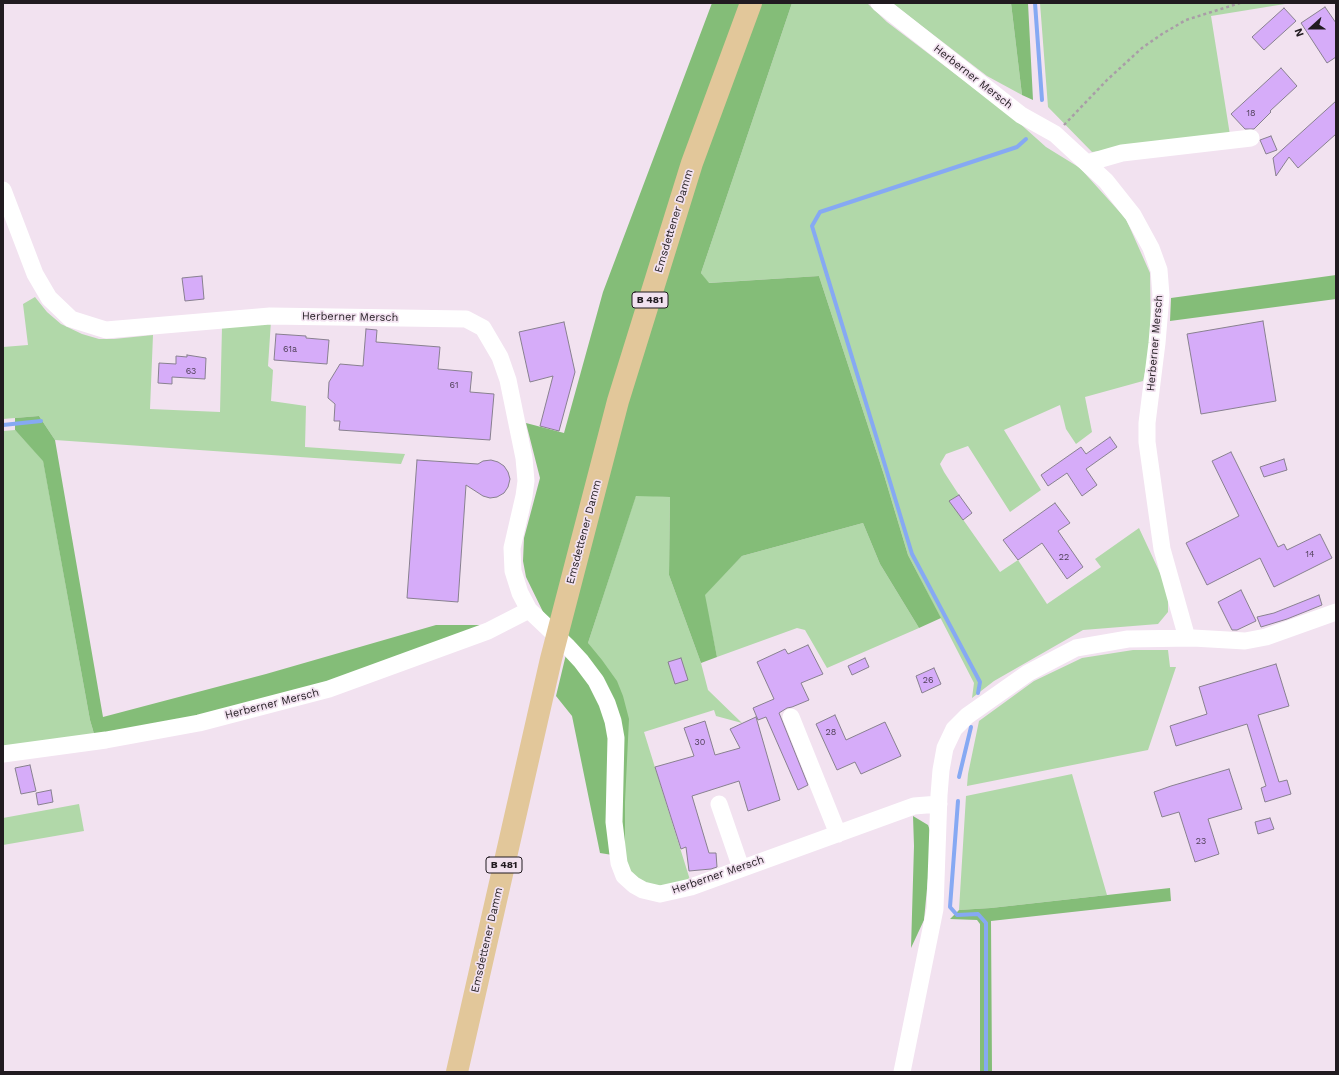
<!DOCTYPE html>
<html>
<head>
<meta charset="utf-8">
<style>
  body { margin:0 }
  #map { position:relative; width:1339px; height:1075px; overflow:hidden; background:#f2e2f0; font-family:"Work Sans",sans-serif }
  canvas { display:block }
  .frame { position:absolute; inset:0; border:4px solid #211b20; pointer-events:none }
  .north { position:absolute; left:1291px; top:8px; width:40px; height:40px; -webkit-text-stroke:3px #f2e2f0; paint-order:stroke; rotate:249deg; font-size:11px; font-weight:700; line-height:16px; text-align:center; color:#211b20 }
  .north::after { content:''; display:block; margin:auto; width:14px; height:18px; background:#211b20; clip-path:polygon(50% 0,100% 100%,50% 72%,0 100%) }
</style>
</head>
<body>
<div id="map">
<canvas width="1339" height="1075"></canvas>
<div class="frame"></div>
<div class="north">N</div>
</div>
<script>
const g = document.querySelector('canvas').getContext('2d');
g.lineJoin = 'round';
function fillPath(path, color) { g.fillStyle = color; g.fill(path, 'evenodd'); }
const poly = rows => new Path2D(rows.map(r => 'M' + r).join(''));
function strokePath(path, color, width, dash) { g.strokeStyle = color; g.lineWidth = width; g.lineCap = dash ? 'butt' : 'round'; g.setLineDash(dash || []); g.stroke(path); }
function drawText(font, color, halo, rows, align = 'center') {
  g.font = font + ' "Work Sans",sans-serif'; g.lineWidth = 3.5; g.setLineDash([]); g.textBaseline = 'middle'; g.strokeStyle = halo; g.fillStyle = color; for (const [text, x, y, turn = 0] of rows) {
    g.save(); g.translate(x, y); g.rotate((+turn || 0) * Math.PI / 180); g.textAlign = isNaN(turn) ? turn : align; if (halo) g.strokeText(text, 0, 0); g.fillText(text, 0, 0); g.restore();
  }
}
fillPath(poly([
  [792,3,867,3,887,22,1017,121,1046,147,1080,168,1126,219,1150,273,1151,345,1143,381,1085,397,1092,432,1076,444,1066,429,1060,405,1004,430,1041,490,1010,512,968,446,946,454,940,464,944,472,959,495,950,501,1000,572,1018,560,1047,604,1101,567,1095,559,1139,528,1168,590,1168,612,1158,624,1083,630,994,681,972,698,974,683,908,555,884,475,819,276,708,283,701,273],
  [892,3,1011,3,1022,95,987,76],
  [1040,3,1291,3,1211,16,1230,135,1092,152,1048,107],
  [35,297,47,312,61,324,82,334,99,339,114,339,153,335,150,409,220,412,222,327,271,321,268,366,273,370,271,401,306,406,305,447,405,454,401,464,55,440,39,416,3,419,3,347,28,345,23,304],
  [15,430,43,460,90,720,95,737,3,749,3,431],
  [636,495,670,497,669,575,701,663,708,690,742,723,716,716,714,710,644,732,690,880,661,887,643,883,630,874,625,857,625,802,588,643],
  [863,523,880,564,919,628,827,668,805,630,797,628,717,657,704,595,742,556],
  [1133,650,1168,650,1170,667,1176,667,1148,750,967,786,968,774,979,721,1034,681,1082,658],
  [1072,774,1107,895,991,908,959,910,966,796],
  [79,804,84,831,3,845,3,818]
]), '#b1d8a9');
fillPath(poly([
  [712,3,792,3,701,273,709,283,819,276,884,475,908,555,941,618,919,628,880,564,863,523,742,556,705,595,717,657,701,663,669,575,670,497,636,496,588,643,602,660,617,681,623,696,629,719,625,802,625,857,600,853,572,716,556,696,569,642,547,620,526,577,523,561,524,538,540,478,526,423,564,433,603,292],
  [1011,3,1028,3,1033,100,1022,95],
  [1336,275,1336,299,1170,321,1171,298],
  [39,416,55,440,103,717,266,674,436,625,485,625,332,683,200,718,95,737,90,720,43,461,15,430,15,418],
  [913,816,928,825,932,836,924,920,911,948,914,846],
  [1170,888,1171,901,991,921,992,1072,980,1072,980,924,977,920,950,919,959,910,991,908]
]), '#84bd78');
strokePath(poly([
  [1035,3,1042,100],
  [3,425,41,421],
  [978,693,980,682,912,554,812,226,820,212,1017,147,1026,139],
  [959,777,971,727],
  [958,801,950,907,957,915,978,914,986,923,986,1072]
]), '#86a9f3', 4);
const building = poly([
  [1325,7,1336,23,1336,57,1327,63,1301,23,1325,7],
  [1284,8,1296,21,1264,50,1252,37,1284,8],
  [1281,68,1297,86,1270,111,1271,112,1254,129,1245,129,1231,114,1281,68],
  [1336,101,1336,134,1298,168,1289,157,1276,176,1273,158,1336,101],
  [1271,136,1277,150,1266,154,1260,140,1271,136],
  [202,276,204,299,185,301,182,278,202,276],
  [1263,321,1276,401,1201,414,1187,334,1263,321],
  [564,322,575,372,559,431,540,426,553,376,530,382,519,332,564,322],
  [366,329,377,330,376,342,440,347,438,369,472,372,470,392,494,394,490,440,339,430,340,421,334,421,335,404,328,398,329,382,340,364,363,366,366,329],
  [276,334,306,336,306,338,329,340,327,364,274,360,276,334],
  [187,355,206,358,205,379,172,377,172,384,158,383,159,363,176,364,176,356,187,357,187,355],
  [1110,437,1117,447,1086,469,1097,485,1082,496,1067,473,1048,486,1041,475,1081,447,1086,454,1110,437],
  [1231,452,1278,547,1284,544,1287,550,1320,534,1332,558,1274,587,1260,558,1207,585,1186,543,1239,516,1212,461,1231,452],
  [1284,459,1287,470,1264,477,1260,467,1284,459],
  [417,460,478,464,483,461,491,460,498,462,504,466,508,472,510,479,508,487,504,493,497,497,490,498,483,496,466,485,458,602,407,598,417,460],
  [959,495,972,513,963,520,949,501,959,495],
  [1055,503,1070,523,1058,531,1083,567,1067,579,1042,543,1018,560,1003,540,1055,503],
  [1241,590,1256,621,1237,630,1232,630,1218,602,1241,590],
  [1319,595,1322,605,1287,619,1261,627,1257,617,1274,613,1319,595],
  [808,645,823,674,801,683,809,700,792,707,787,708,779,713,808,785,798,790,766,717,758,720,753,708,774,699,757,662,785,649,788,654,808,645],
  [681,658,688,680,675,684,668,662,681,658],
  [865,658,869,667,852,675,848,666,865,658],
  [1276,664,1289,706,1258,715,1279,782,1287,780,1291,794,1265,802,1261,788,1266,786,1247,724,1176,746,1170,726,1207,714,1199,687,1276,664],
  [934,668,941,684,922,693,916,676,934,668],
  [835,715,846,740,885,722,901,756,861,774,855,762,837,770,816,724,835,715],
  [756,717,780,800,748,811,739,781,692,796,709,853,716,853,717,867,711,869,689,871,686,847,681,849,655,767,694,756,684,728,705,721,715,755,740,748,730,729,756,717],
  [30,765,36,791,21,794,15,768,30,765],
  [1229,769,1242,809,1208,819,1219,854,1195,862,1179,812,1162,817,1154,792,1171,786,1229,769],
  [51,790,53,802,38,805,36,793,51,790],
  [1270,818,1274,829,1258,834,1255,822,1270,818]
]);
fillPath(building, '#d6acf9');
strokePath(building, '#88808f', 1);
strokePath(poly([
  [1064,125,1107,80,1142,48,1162,34,1186,20,1240,3]
]), '#a99da7', 2.5, [3, 3]);
strokePath(poly([
  [879,3,1021,115,1055,134,1106,181,1133,215,1151,248,1159,270,1161,295,1157,343,1147,423,1147,442,1162,549,1187,638],
  [1087,163,1122,153,1251,138],
  [3,190,35,274,49,298,71,319,106,330,270,316,466,319,483,328,500,357,508,380,524,458,526,481,524,496,512,548,513,571,520,593,529,610,568,647,581,661,596,681,607,703,613,721,616,738,614,822,619,863,624,876,634,885,643,890,660,894,691,887,914,806,939,804],
  [791,717,838,834],
  [3,754,106,740,199,723,329,689,488,631,529,610],
  [719,804,741,868],
  [902,1072,935,909,939,795,941,770,945,748,954,729,967,716,1028,673,1076,648,1128,639,1193,638,1245,641,1266,637,1336,612]
]), '#fff', 17);
strokePath(poly([
  [457,1072,551,659,618,401,692,163,751,3]
]), '#e2c79a', 22);
drawText('9px', '#4e3f56', null, [
  ["18",1251,113],
  ["61a",290,349],
  ["63",191,371],
  ["61",454,385],
  ["14",1310,554],
  ["22",1064,557],
  ["26",928,680],
  ["28",831,732],
  ["30",700,742],
  ["23",1201,841]
]);
for (const [x, y, w] of [
  [650,300,36],
  [504,865,36]
]) { const box = new Path2D(); box.roundRect(x - w / 2, y - 8, w, 16, 3); g.fillStyle = '#f2e2f0'; g.fill(box); strokePath(box, '#211b20', 1); }
drawText('bold 10px', '#211b20', null, [
  ["B 481",650,300],
  ["B 481",504,865]
]);
drawText('11px', '#211b20', '#f2e2f0', [
  ["Herberner Mersch",973,77,38],
  ["Emsdettener Damm",674,221,-73],
  ["Herberner Mersch",350,317,1],
  ["Herberner Mersch",1155,343,-85],
  ["Emsdettener Damm",584,532,-75],
  ["Herberner Mersch",272,704,-14],
  ["Herberner Mersch",718,875,-19],
  ["Emsdettener Damm",487,940,-77]
]);
</script>
</body>
</html>
